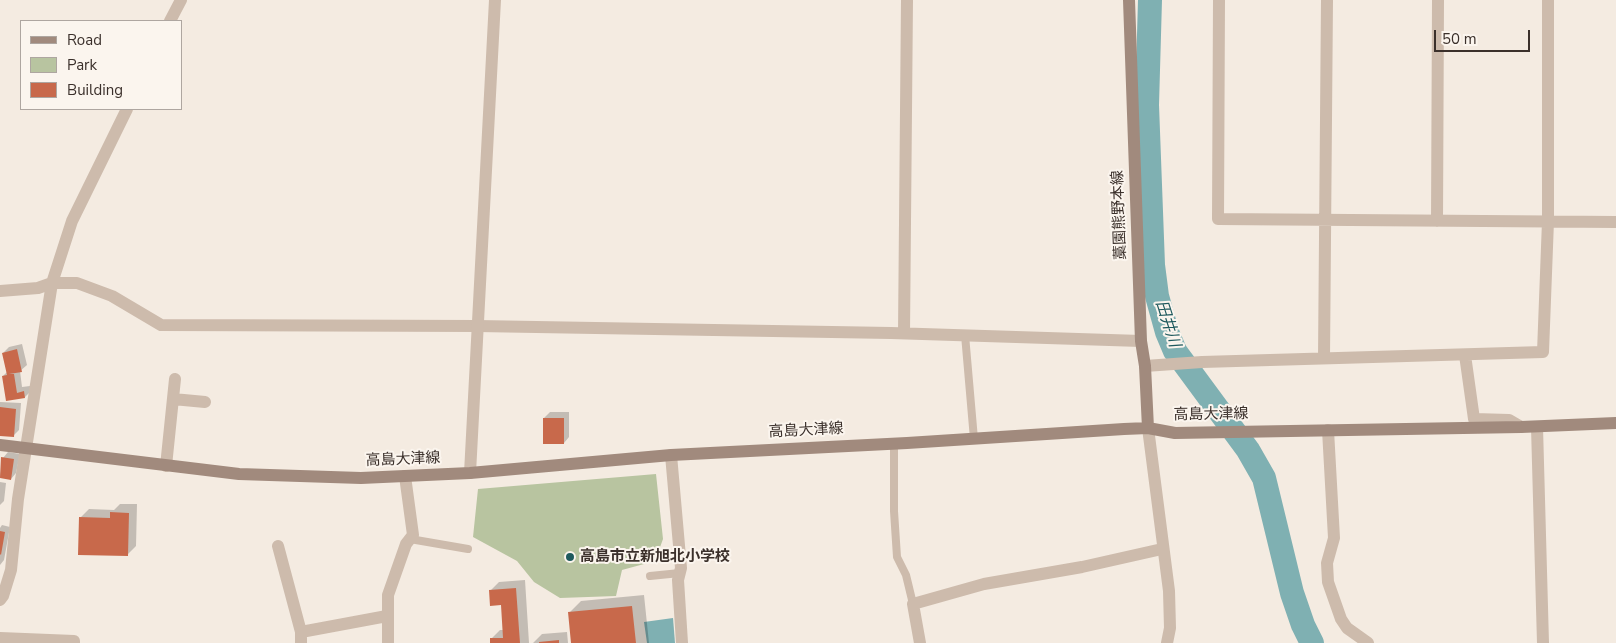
<!DOCTYPE html>
<html>
<head>
<meta charset="utf-8">
<style>
  body { margin:0 }
  #map { position:relative; width:1616px; height:643px; overflow:hidden; background:#f4ebe1; font-family:"Nunito Sans",sans-serif }
  canvas { display:block }
  .legend { position:absolute; left:20px; top:20px; width:162px; height:90px; box-sizing:border-box; background:#fbf5ee; border:1px solid #aea6a0; margin:0; padding:6px 9px; list-style:none; font-size:15px; color:#3b302b }
  .legend li { display:flex; align-items:center; gap:10px; height:25px }
  .legend b { width:25px; border:1px solid #aea6a0 }
  .scale { position:absolute; left:1434px; top:30px; width:96px; height:22px; box-sizing:border-box; border:2px solid #3b302b; border-top:0; padding-left:6px; font-size:15px; line-height:18px; white-space:nowrap; color:#3b302b; -webkit-text-stroke:4px #fbf5ee; paint-order:stroke }
</style>
</head>
<body>
<div id="map">
<canvas width="1616" height="643"></canvas>
<ul class="legend">
<li><b style="height:6px;background:#a18a7d"></b>Road</li>
<li><b style="height:14px;background:#b8c4a0"></b>Park</li>
<li><b style="height:14px;background:#c8694b"></b>Building</li>
</ul>
<div class="scale">50 m</div>
</div>
<script>
const g = document.querySelector('canvas').getContext('2d');
g.lineJoin = 'round';
function fillPath(path, color) { g.fillStyle = color; g.fill(path, 'evenodd'); }
const poly = rows => new Path2D(rows.map(r => 'M' + r).join(''));
function strokePath(path, color, width, dash) { g.strokeStyle = color; g.lineWidth = width; g.lineCap = dash ? 'butt' : 'round'; g.setLineDash(dash || []); g.stroke(path); }
function drawText(font, color, halo, rows, align = 'center') {
  g.font = font + ' "Nunito Sans","Noto Sans JP",sans-serif'; g.lineWidth = 4; g.setLineDash([]); g.textBaseline = 'middle'; g.strokeStyle = halo; g.fillStyle = color; for (const [text, x, y, turn = 0] of rows) {
    g.save(); g.translate(x, y); g.rotate((+turn || 0) * Math.PI / 180); g.textAlign = isNaN(turn) ? turn : align; if (halo) g.strokeText(text, 0, 0); g.fillText(text, 0, 0); g.restore();
  }
}
fillPath(poly([
  [656,474,663,539,655,561,622,570,616,596,560,598,534,582,517,561,473,537,478,489]
]), '#b8c4a0');
fillPath(poly([
  [673,618,675,643,647,643,644,622]
]), '#7fb0b2');
fillPath(poly([
  [22,344,27,365,20,371,22,387,30,386,31,391,25,397,7,399,3,376,7,372,3,353,9,347],
  [0,402,21,403,19,430,13,436,0,435],
  [550,412,569,412,569,437,564,443,544,418],
  [8,452,20,454,16,473,11,479,0,477,3,458],
  [0,482,6,483,4,501,0,505],
  [120,504,137,504,136,546,127,555,80,518,89,509,114,510],
  [2,525,10,527,4,560,0,565,0,528],
  [525,580,529,643,491,643,491,639,500,630,504,630,502,604,490,591,499,582],
  [644,595,649,643,572,643,569,613,581,601],
  [567,632,568,643,533,643,542,634]
]), '#0003');
strokePath(poly([
  [1150,0,1147,105,1153,265,1157,296,1167,332,1175,351,1248,450,1264,478,1292,593,1303,625,1312,643]
]), '#7fb0b2', 24);
fillPath(poly([
  [17,349,22,372,9,374,14,374,17,393,24,391,25,398,6,401,2,376,7,375,2,353],
  [0,407,16,409,14,437,0,436],
  [543,418,564,418,564,444,543,444],
  [1,457,14,459,11,480,0,478],
  [110,512,129,513,128,556,78,555,79,517,110,518],
  [0,531,5,532,1,555,0,554],
  [516,588,520,643,490,643,490,638,503,638,501,605,490,606,489,590],
  [632,606,636,643,571,643,568,612],
  [559,640,559,643,539,643,539,642]
]), '#c8694b');
strokePath(poly([
  [965,335,974,439],
  [894,444,894,511,897,557,906,575,913,604],
  [410,539,468,549],
  [650,576,680,573]
]), '#cdbbac', 8);
strokePath(poly([
  [1219,0,1218,219,1616,222],
  [170,21,181,0],
  [1437,221,1438,0],
  [0,291,38,288,52,283,77,283,112,296,161,325,477,326,891,333,1141,341],
  [904,333,907,0],
  [1465,355,1474,419,1509,420,1521,427],
  [1324,358,1327,0],
  [1145,366,1202,362,1543,352,1548,221,1548,0],
  [173,399,205,402],
  [1537,427,1543,643],
  [1328,430,1334,538,1327,563,1328,582,1341,619,1347,628,1368,643],
  [671,455,681,568,678,580,682,643],
  [166,466,175,379],
  [278,546,301,632,301,643],
  [0,600,3,596,11,570,18,499,52,283,72,221,127,109],
  [301,632,387,616],
  [0,638,74,641,74,643],
  [388,643,388,595,406,544,413,535,405,476],
  [920,643,913,604,984,584,1082,567,1162,549]
]), '#cdbbac', 12);
strokePath(poly([
  [1148,428,1169,591,1170,628,1167,643],
  [470,473,495,0]
]), '#cdbbac', 12);
strokePath(poly([
  [1129,0,1141,341,1145,366,1148,428],
  [0,445,239,474,361,478,470,473,671,455,907,443,1124,429,1148,428,1175,433,1521,427,1616,423]
]), '#a18a7d', 12);
for (const [x, y, r, color] of [
  [570,557,5,"#1f5a5e"]
]) { const dot = new Path2D(); dot.arc(x, y, r, 0, 2 * Math.PI); g.fillStyle = color; g.fill(dot); strokePath(dot, '#fbf5ee', 2); }
drawText('15px', '#3b302b', '#fbf5ee', [
  ["藁園熊野本線",1120,215,-92],
  ["高島大津線",1211,415,-1],
  ["高島大津線",806,431,-3],
  ["高島大津線",403,460,-2]
]);
drawText('bold 15px', '#3b302b', '#fbf5ee', [
  ["高島市立新旭北小学校",580,557]
], 'left');
drawText('italic 16px', '#1f5a5e', '#fbf5ee', [
  ["田井川",1167,324,72]
]);
</script>
</body>
</html>
